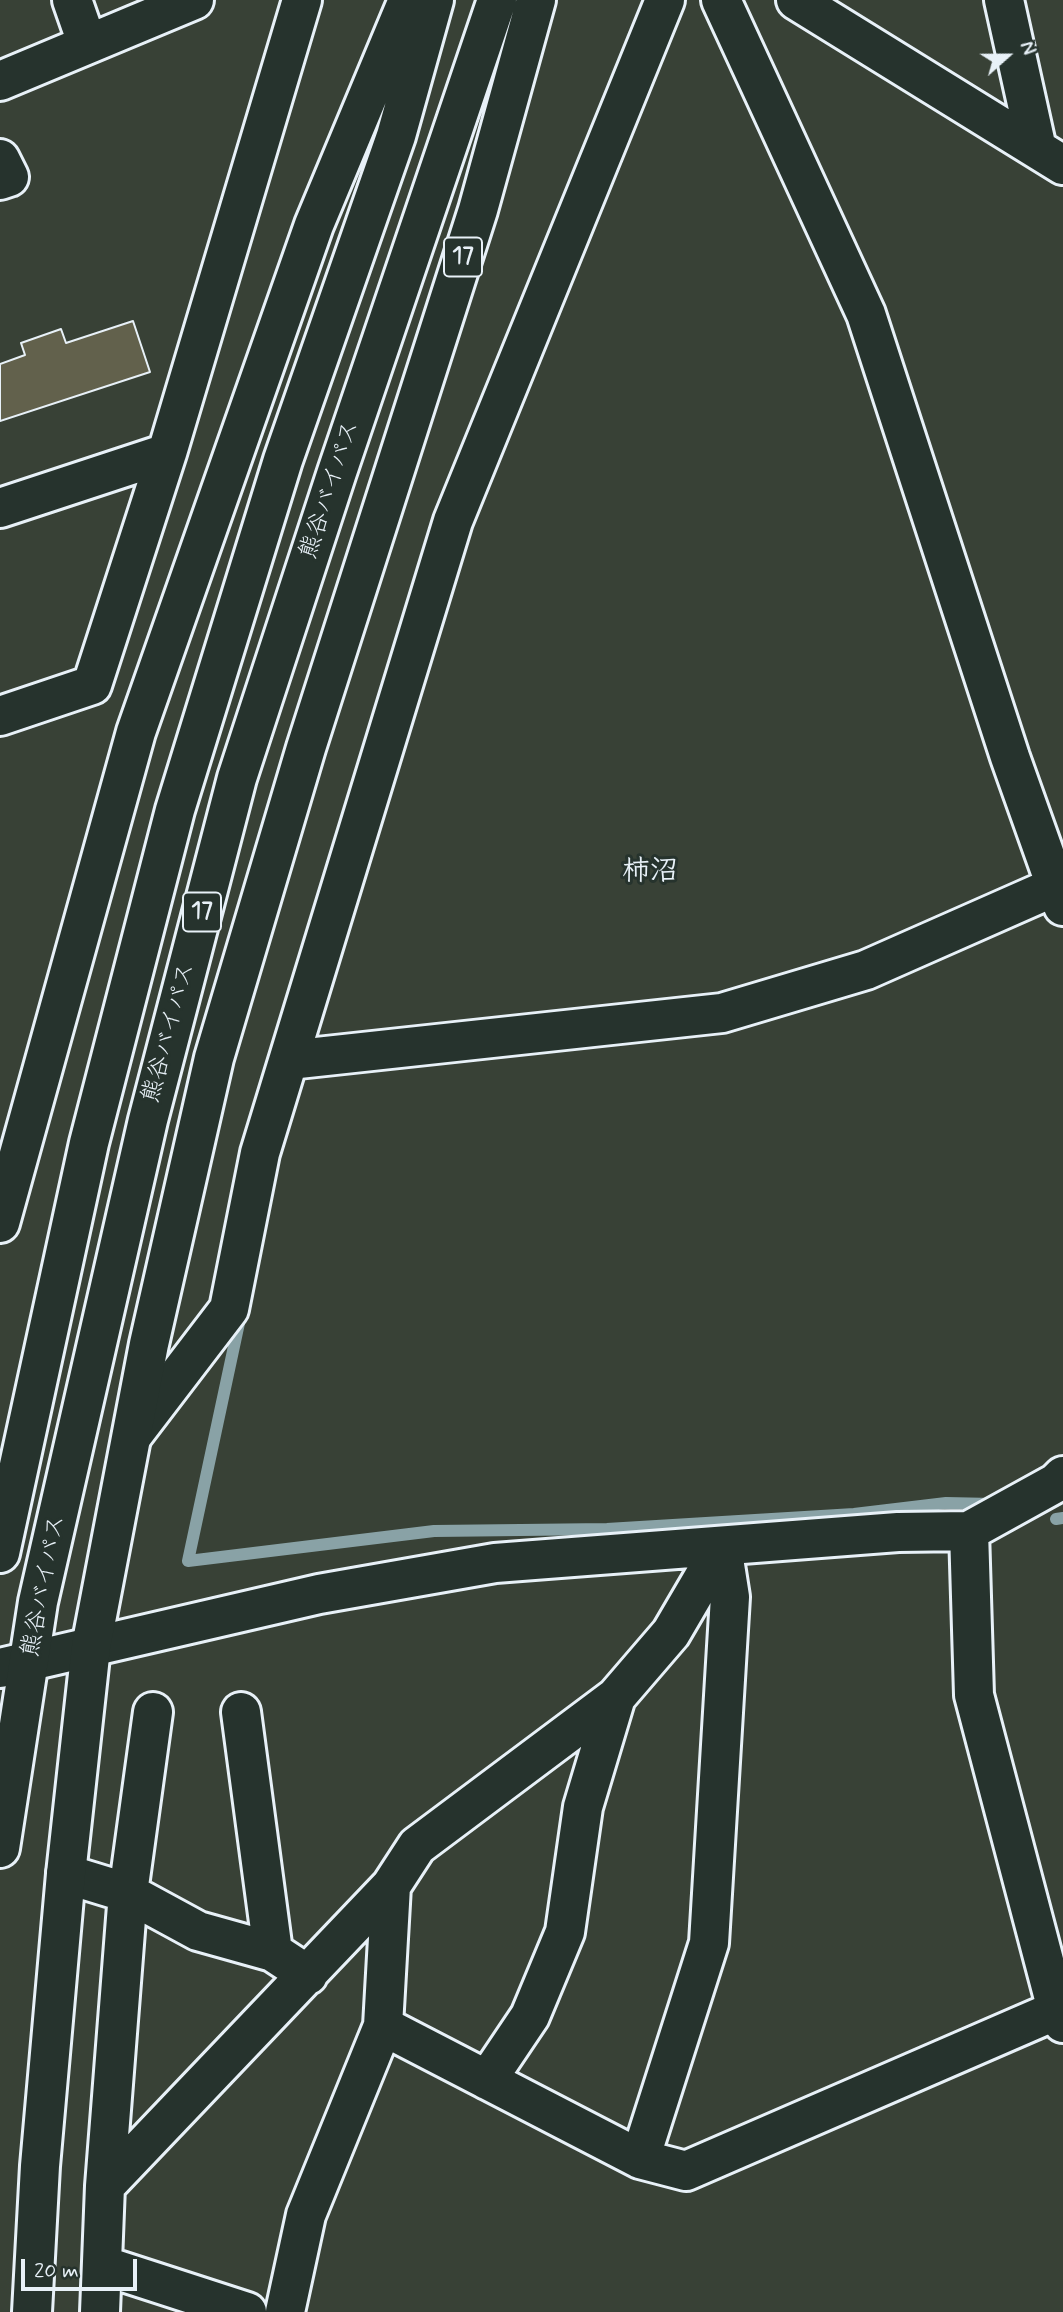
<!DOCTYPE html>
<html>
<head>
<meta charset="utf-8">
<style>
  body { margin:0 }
  #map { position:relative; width:1063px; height:2312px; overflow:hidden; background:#384136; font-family:Mynerve,sans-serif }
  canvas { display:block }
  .north { position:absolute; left:972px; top:21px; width:70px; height:70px; -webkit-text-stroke:5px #26332d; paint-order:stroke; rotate:69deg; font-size:19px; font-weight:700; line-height:28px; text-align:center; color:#e8f1f8 }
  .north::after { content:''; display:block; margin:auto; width:24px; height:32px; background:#e8f1f8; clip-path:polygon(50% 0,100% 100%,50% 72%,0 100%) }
  .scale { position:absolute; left:21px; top:2259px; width:116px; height:32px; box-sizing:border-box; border:4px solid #e8f1f8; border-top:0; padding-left:9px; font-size:21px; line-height:24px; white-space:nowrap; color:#e8f1f8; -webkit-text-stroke:5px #26332d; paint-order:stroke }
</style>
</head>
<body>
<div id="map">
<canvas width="1063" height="2312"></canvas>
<div class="north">N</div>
<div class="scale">20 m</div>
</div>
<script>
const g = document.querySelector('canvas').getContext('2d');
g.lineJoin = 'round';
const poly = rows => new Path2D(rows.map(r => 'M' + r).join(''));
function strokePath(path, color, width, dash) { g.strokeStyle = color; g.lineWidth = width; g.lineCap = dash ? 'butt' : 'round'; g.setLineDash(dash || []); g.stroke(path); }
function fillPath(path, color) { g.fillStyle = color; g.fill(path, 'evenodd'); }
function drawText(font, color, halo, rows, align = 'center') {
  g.font = font + ' Mynerve,"Klee One",sans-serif'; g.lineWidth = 6; g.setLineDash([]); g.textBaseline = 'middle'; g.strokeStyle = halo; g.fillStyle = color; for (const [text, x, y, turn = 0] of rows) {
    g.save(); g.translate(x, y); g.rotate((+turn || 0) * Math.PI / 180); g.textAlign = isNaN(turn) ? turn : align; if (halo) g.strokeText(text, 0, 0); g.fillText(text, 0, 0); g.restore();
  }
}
strokePath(poly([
  [239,1323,188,1561,434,1531,607,1529,854,1514,946,1503,993,1504],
  [1056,1519,1063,1518]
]), '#89a2a6', 12);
const building = poly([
  [133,321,150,372,0,421,0,364,25,355,21,343,61,329,66,343,133,321]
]);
fillPath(building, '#62614c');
strokePath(building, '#e8f1f8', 2);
const street = poly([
  [72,0,87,43],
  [721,0,866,314,1010,757,1063,906],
  [796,0,1063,165],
  [1004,0,1037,149],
  [0,81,194,0],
  [0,159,9,177,0,180],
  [0,508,167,453],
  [0,716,92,685,167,453,302,0],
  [289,1060,722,1013,866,970,1063,883],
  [132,1436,229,1309,260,1153,453,521,665,0],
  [969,1531,974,1695,1057,2010,1063,2023],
  [0,1668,319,1594,495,1563,898,1532,969,1531,1056,1483,1063,1476],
  [241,1712,273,1952],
  [66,1874,128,1893,198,1931,273,1952,308,1975],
  [383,2026,640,2159,686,2171,1057,2010],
  [487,2080,530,2016,565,1932,583,1807,616,1697],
  [640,2159,709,1943,730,1597,722,1546],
  [105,2186,128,1893,153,1712],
  [102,2265,247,2312],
  [100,2312,105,2186,391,1886,417,1846,616,1697,671,1633,722,1546],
  [285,2312,306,2215,383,2026,391,1886]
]);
const highway = poly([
  [0,1223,136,732,314,225,408,0],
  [0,1553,89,1143,175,810,283,460,396,136,434,0],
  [0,1848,38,1602,148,1120,237,778,337,472,497,0],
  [32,2312,40,2166,66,1874,91,1647,149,1344,214,1058,306,748,478,210,536,0]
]);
strokePath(street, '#e8f1f8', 44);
strokePath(highway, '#e8f1f8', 44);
strokePath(street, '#26332d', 38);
strokePath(highway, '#26332d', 38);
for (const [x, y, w] of [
  [463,257,38],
  [202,912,38]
]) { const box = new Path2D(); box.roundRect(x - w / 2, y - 19.5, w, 39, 5); g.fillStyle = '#26332d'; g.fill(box); strokePath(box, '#e8f1f8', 2); }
drawText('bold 23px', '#e8f1f8', null, [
  ["17",463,257],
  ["17",202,912]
]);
drawText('24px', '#e8f1f8', '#26332d', [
  ["熊谷バイパス",331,490,-72],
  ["熊谷バイパス",170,1033,-75],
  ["熊谷バイパス",45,1586,-79]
]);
drawText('bold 28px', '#e8f1f8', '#26332d', [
  ["柿沼",650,873]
]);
</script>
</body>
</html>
